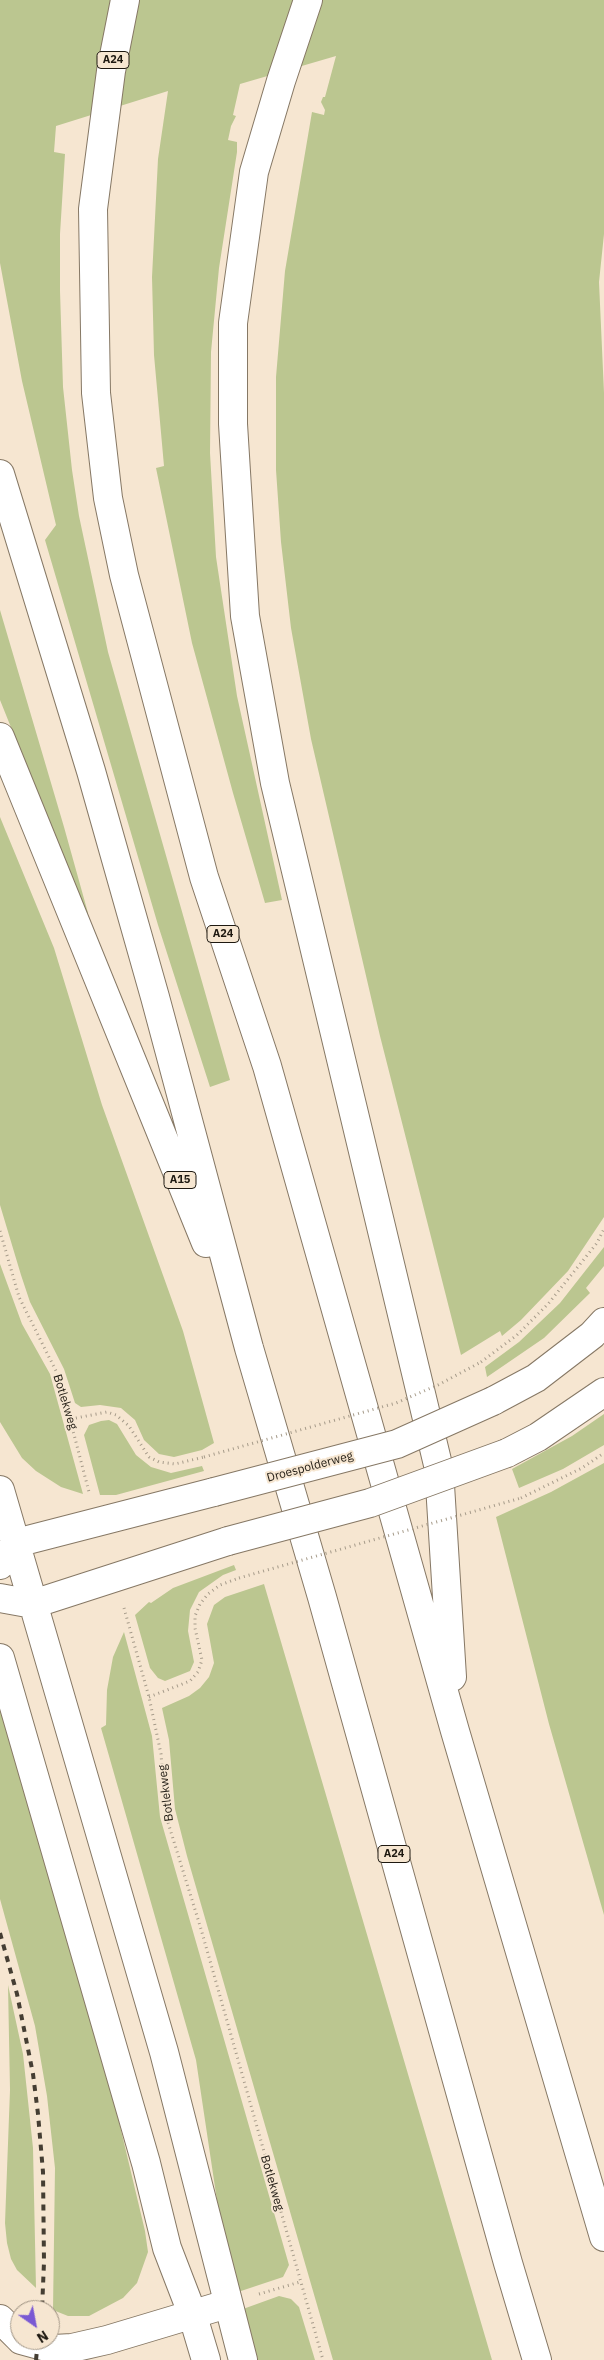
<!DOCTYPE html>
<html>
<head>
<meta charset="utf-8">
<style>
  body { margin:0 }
  #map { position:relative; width:604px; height:2360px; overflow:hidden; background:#f6e6d1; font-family:"IBM Plex Sans",sans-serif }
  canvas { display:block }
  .north { position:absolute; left:10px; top:2300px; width:50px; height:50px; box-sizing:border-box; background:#f6e6d1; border:1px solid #a09484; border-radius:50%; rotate:147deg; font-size:14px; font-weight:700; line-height:20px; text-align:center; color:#1e1911 }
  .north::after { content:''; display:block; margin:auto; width:18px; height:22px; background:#7a59d3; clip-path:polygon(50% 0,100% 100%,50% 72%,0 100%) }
</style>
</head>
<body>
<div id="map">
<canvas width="604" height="2360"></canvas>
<div class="north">N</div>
</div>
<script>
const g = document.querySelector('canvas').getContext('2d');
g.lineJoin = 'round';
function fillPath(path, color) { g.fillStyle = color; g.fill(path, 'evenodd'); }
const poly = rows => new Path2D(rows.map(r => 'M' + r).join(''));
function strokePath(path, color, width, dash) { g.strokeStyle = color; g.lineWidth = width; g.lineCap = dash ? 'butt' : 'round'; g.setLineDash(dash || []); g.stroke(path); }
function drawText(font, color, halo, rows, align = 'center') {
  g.font = font + ' "IBM Plex Sans",sans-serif'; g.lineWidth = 4; g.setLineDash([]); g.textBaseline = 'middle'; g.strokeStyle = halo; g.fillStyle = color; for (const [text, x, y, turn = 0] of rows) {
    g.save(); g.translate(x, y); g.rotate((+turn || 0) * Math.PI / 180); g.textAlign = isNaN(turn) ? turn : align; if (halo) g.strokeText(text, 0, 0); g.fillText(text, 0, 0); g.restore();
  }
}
fillPath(poly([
  [0,0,604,0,604,234,599,282,604,393,604,1217,568,1271,521,1320,502,1336,500,1331,461,1355,380,1036,311,739,291,628,281,542,276,470,276,377,285,271,312,112,324,115,325,110,321,102,323,97,325,97,336,56,240,84,233,115,236,116,231,126,228,140,237,142,237,152,219,268,211,352,210,453,216,557,237,696,282,900,265,903,233,793,192,643,156,468,164,466,154,355,152,277,158,159,168,91,56,126,54,152,65,154,60,234,60,291,63,387,72,470,79,516,108,652,230,1080,210,1087,158,925,45,540,56,525,22,381,0,263],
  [0,610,64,827,88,913,86,914,0,700],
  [0,817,54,948,102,1105,183,1331,214,1443,202,1450,174,1457,159,1454,144,1440,135,1420,121,1408,100,1405,81,1407,75,1403,64,1369,30,1302,21,1275,0,1205],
  [604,1247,604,1266,586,1288,590,1293,544,1338,487,1377,485,1367,519,1342,560,1303],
  [0,1264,22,1324,50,1374,83,1494,61,1487,36,1471,22,1458,0,1422],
  [604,1414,604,1445,563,1469,519,1488,512,1469,572,1436],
  [101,1421,109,1420,117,1424,136,1455,151,1467,171,1473,202,1466,204,1471,116,1495,100,1495,84,1435,89,1425],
  [604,1463,604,1915,549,1724,496,1517,551,1492],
  [234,1565,236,1570,223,1575,199,1592,190,1610,188,1631,194,1662,190,1671,165,1681,158,1678,150,1668,135,1615,149,1602,151,1603,173,1588],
  [264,1584,492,2360,333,2360,187,1856,175,1809,169,1740,162,1708,189,1696,200,1688,209,1677,214,1663,207,1624,214,1605,225,1597],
  [124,1632,152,1736,160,1817,289,2265,283,2277,238,2292,222,2234,196,2060,101,1728,106,1725,107,1690,113,1657],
  [0,1686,100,2042,145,2231,148,2252,137,2283,123,2298,89,2316,68,2316,53,2310,55,2168,47,2096,35,2026,0,1899],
  [8,1985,23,2054,33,2148,36,2288,17,2270,11,2259,7,2243,5,2223,10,2090],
  [279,2296,291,2299,299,2307,315,2360,258,2360,243,2309]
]), '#bbc690');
const minor = poly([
  [0,2319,20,2339],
  [21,2340,54,2349,72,2348,107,2340,227,2304]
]);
const secondary = poly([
  [493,1401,536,1378,592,1335,604,1322],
  [507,1453,538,1437,604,1392],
  [0,1490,164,2052,243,2360],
  [0,1565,16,1543,214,1492],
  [0,1598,33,1604,228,1541],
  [0,1658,146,2163,167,2248,192,2313,206,2360]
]);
const motorway = poly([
  [125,0,111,71,93,209,96,393,108,498,124,575,204,877,267,1066,455,1731,604,2237],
  [308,0,281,81,254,172,233,323,233,424,245,616,275,783,439,1469,452,1677],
  [0,474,91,771,155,997,249,1348,322,1597,508,2263,537,2360],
  [0,737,206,1243]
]);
strokePath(minor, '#867865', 30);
strokePath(secondary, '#867865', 30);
strokePath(motorway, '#867865', 30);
strokePath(poly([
  [0,1231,19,1297,59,1377,89,1492],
  [481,1362,517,1335,548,1304,597,1243,604,1229],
  [71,1419,107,1412,116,1415,129,1426,149,1457,159,1462,175,1464,204,1457],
  [521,1498,582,1468,604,1453],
  [124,1608,149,1697,161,1754,166,1816,201,1929,323,2360],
  [149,1697,190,1681,198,1672,202,1660,195,1628,195,1616,200,1604,208,1594,220,1585,239,1578],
  [259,2294,300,2282]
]), '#a69b8a', 3, [1, 4]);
strokePath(minor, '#fff', 28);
strokePath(secondary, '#fff', 28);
strokePath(motorway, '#fff', 28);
strokePath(poly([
  [0,1933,17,1994,33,2074,38,2114,43,2172,44,2262,42,2310],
  [36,2360,38,2340]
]), '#453e33', 4, [6, 6]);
const secondaryBridge = poly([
  [214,1492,397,1444,493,1401],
  [228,1541,370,1503,507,1453]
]);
strokePath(secondaryBridge, '#867865', 30, []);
strokePath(poly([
  [204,1457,396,1403,438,1385,481,1362],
  [239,1578,521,1498]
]), '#a69b8a', 3, [1, 4]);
strokePath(secondaryBridge, '#fff', 28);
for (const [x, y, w] of [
  [113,60,32],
  [223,934,32],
  [180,1180,32],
  [394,1854,32]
]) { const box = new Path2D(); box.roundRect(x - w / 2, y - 8.5, w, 17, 4); g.fillStyle = '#f6e6d1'; g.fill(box); strokePath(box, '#1e1911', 1); }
drawText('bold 11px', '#1e1911', null, [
  ["A24",113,60],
  ["A24",223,934],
  ["A15",180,1180],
  ["A24",394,1854]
]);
drawText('12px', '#1e1911', '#f6e6d1', [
  ["Botlekweg",65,1402,73],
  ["Droespolderweg",310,1467,-15],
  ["Botlekweg",166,1793,-97],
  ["Botlekweg",272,2183,74]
]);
</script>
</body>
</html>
